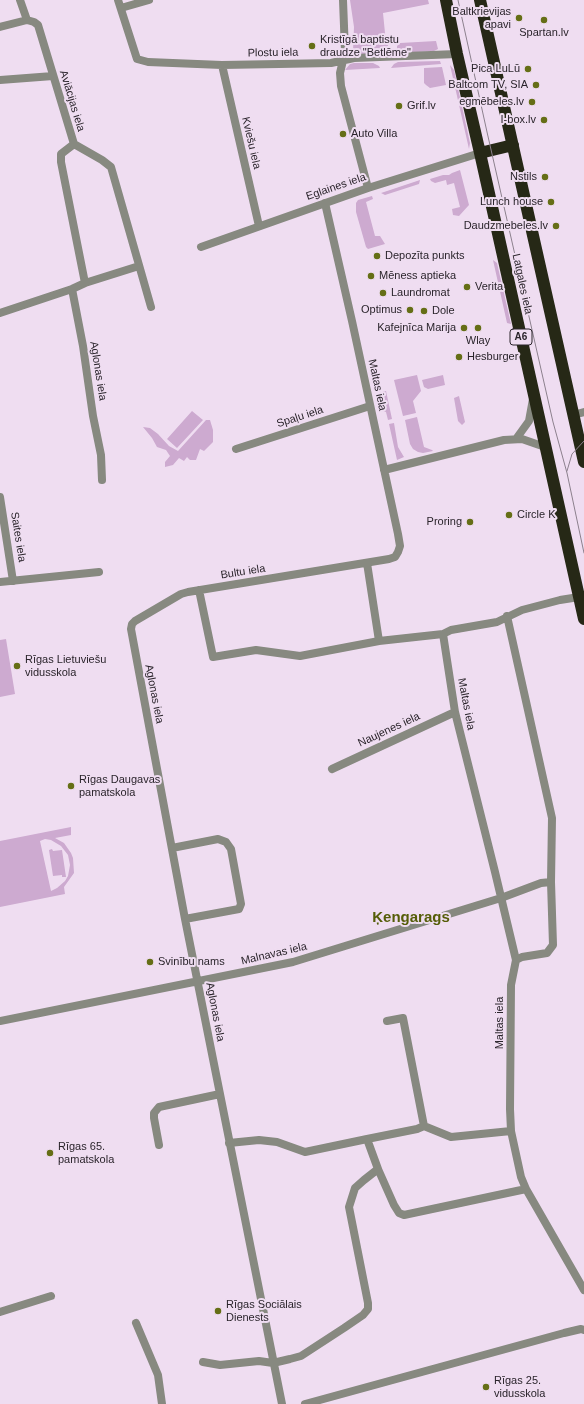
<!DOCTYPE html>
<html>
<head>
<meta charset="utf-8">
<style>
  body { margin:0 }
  canvas { display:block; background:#efddf1 }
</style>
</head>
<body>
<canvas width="584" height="1404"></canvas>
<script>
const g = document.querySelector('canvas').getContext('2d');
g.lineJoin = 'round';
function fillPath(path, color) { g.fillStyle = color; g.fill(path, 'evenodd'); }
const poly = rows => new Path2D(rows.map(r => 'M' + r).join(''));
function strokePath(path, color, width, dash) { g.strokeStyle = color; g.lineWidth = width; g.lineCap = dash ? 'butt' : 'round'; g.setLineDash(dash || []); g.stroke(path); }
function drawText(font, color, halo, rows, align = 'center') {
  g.font = font + ' Arial,sans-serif'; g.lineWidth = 4; g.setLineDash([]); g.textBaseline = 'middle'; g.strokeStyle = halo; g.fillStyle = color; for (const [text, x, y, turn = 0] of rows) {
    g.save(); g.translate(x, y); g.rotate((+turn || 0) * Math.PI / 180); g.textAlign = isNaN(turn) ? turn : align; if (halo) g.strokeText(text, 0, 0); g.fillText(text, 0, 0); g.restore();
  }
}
fillPath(poly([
  [350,0,428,0,429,4,383,13,386,43,388,45,389,53,359,55,353,51,354,27],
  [436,41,438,49,434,51,401,53,397,51,397,46,400,43],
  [440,61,441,64,391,68,394,64,398,62],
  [354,63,373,63,379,66,380,68,345,70,350,64],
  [450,65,454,70,470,143,469,149],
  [442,67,446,85,430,88,426,85,424,83,424,68],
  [460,170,469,205,459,216,453,215,452,209,460,207,454,183,447,185,446,180,435,183,431,181,430,179,443,175,449,175,452,173],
  [420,180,419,184,385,195,381,193],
  [372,196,373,199,366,202,375,236,380,236,385,244,368,249,366,247,356,212,356,203,358,200],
  [493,260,497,263,511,324,507,323],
  [417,375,421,391,413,401,416,413,403,416,394,380],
  [443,375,445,385,428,389,424,387,422,380],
  [386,391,392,419,388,420,386,412,378,409,375,394],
  [459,396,465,422,462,425,458,421,454,398],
  [192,411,203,420,177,448,167,439],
  [417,417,424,447,432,450,433,451,423,453,418,452,413,449,410,444,405,420],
  [206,420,210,420,213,430,213,442,204,451,200,449,196,460,190,460,187,457,184,461,179,458,173,465,165,467,165,462,170,456,166,450,157,447,152,438,143,427,150,428,158,434,169,446,178,451],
  [394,423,398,447,404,457,397,460,389,424],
  [6,639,15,694,0,697,0,640],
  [71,827,71,835,55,838,64,843,71,853,73,858,74,873,64,887,65,894,0,907,0,841],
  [45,839,51,840,61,846,68,855,70,865,68,876,65,881,57,888,51,891,40,841],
  [52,849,53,851,62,850,66,877,62,877,62,875,53,876,49,850]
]), '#cdaad0');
strokePath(poly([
  [20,0,27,20,34,22,38,25,74,144],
  [118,0,137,59,148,62,222,65,279,64,331,63,354,58,457,54],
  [343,0,345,52,340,73,341,86,368,188],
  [121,8,149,0],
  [0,27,27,20],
  [222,65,259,226],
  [0,80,53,76],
  [74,144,102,160,111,167,151,307],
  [74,144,61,154,61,162,85,283],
  [201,247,368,188,480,153],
  [72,289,83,346,93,416,101,455,102,480],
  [0,313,72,289,85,283,139,266],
  [573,415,584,412],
  [516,439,529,421,533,399],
  [236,449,370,406],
  [384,470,504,440,522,439,545,447],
  [0,497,13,581],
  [367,563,379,641,443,634,451,630,497,622,522,610,560,600,579,597],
  [0,582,99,572],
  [199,590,213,657,256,650,300,656,379,641],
  [507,616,552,818,551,882,553,945,547,953,522,957,516,960],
  [443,634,455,712,495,872,516,960,511,985,510,1109,511,1131,521,1177,526,1189,584,1290],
  [332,769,455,712],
  [172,848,218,839,226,842,231,849,241,904,239,909,185,919],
  [0,1021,293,962,501,898,541,883,551,882],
  [387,1021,403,1018,424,1126,451,1137,511,1131],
  [367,1139,417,1129,424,1126],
  [159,1145,154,1118,154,1113,159,1107,220,1094],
  [378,1169,394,1205,399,1213,404,1215,526,1189],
  [0,1312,51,1296],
  [136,1323,158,1375,162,1404],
  [203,1362,220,1365,259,1361,273,1363,290,1359,301,1356,344,1328,363,1315,368,1309,368,1303,349,1207,355,1188,364,1180,378,1169,367,1139,305,1152,277,1142,259,1140,229,1143],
  [282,1404,185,919,131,629,132,624,135,621,181,594,188,592,389,559,395,557,398,552,400,546,398,534,352,321,325,203],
  [305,1404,564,1333,581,1329,584,1330]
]), '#878980', 8);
strokePath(poly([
  [446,0,457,54,480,153,584,619],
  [480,0,584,462],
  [480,153,513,145]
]), '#262816', 12);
strokePath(poly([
  [458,0,487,132,553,422,567,473,584,553],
  [567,471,572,454,584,441]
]), '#8c808d', 1);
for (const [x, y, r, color] of [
  [519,18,4,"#656e16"],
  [544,20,4,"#656e16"],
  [312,46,4,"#656e16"],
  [528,69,4,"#656e16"],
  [536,85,4,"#656e16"],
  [532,102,4,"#656e16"],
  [399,106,4,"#656e16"],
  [544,120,4,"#656e16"],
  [343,134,4,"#656e16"],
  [545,177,4,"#656e16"],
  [551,202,4,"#656e16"],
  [556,226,4,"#656e16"],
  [377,256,4,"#656e16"],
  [371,276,4,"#656e16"],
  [467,287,4,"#656e16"],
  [383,293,4,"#656e16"],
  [410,310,4,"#656e16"],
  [424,311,4,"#656e16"],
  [464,328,4,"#656e16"],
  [478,328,4,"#656e16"],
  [459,357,4,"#656e16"],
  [509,515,4,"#656e16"],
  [470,522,4,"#656e16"],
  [17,666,4,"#656e16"],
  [71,786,4,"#656e16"],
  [150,962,4,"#656e16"],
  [50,1153,4,"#656e16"],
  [218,1311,4,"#656e16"],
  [486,1387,4,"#656e16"]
]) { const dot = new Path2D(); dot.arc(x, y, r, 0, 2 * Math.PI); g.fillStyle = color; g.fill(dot); strokePath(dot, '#efddf1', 1.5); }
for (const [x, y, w] of [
  [521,337,22]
]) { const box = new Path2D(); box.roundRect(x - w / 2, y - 8, w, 16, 3); g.fillStyle = '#efddf1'; g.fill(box); strokePath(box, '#2a242b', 1); }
drawText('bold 10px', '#2a242b', null, [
  ["A6",521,337]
]);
drawText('11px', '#2a242b', '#efddf1', [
  ["Baltkrievijas",511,12,"right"],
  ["apavi",511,25,"right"],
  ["Spartan.lv",544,33,"center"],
  ["Kristīgā baptistu",320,40],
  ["draudze \"Betlēme\"",320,53],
  ["Pica LuLū",520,69,"right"],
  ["Baltcom TV, SIA",528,85,"right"],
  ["egmēbeles.lv",524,102,"right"],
  ["Grif.lv",407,106],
  ["I-box.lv",536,120,"right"],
  ["Auto Villa",351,134],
  ["Nstils",537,177,"right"],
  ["Lunch house",543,202,"right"],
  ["Daudzmebeles.lv",548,226,"right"],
  ["Depozīta punkts",385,256],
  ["Mēness aptieka",379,276],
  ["Verita",475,287],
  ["Laundromat",391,293],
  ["Optimus",402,310,"right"],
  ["Dole",432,311],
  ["Kafejnīca Marija",456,328,"right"],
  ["Wlay",478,341,"center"],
  ["Hesburger",467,357],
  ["Circle K",517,515],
  ["Proring",462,522,"right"],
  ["Rīgas Lietuviešu",25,660],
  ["vidusskola",25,673],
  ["Rīgas Daugavas",79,780],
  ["pamatskola",79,793],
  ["Svinību nams",158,962],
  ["Rīgas 65.",58,1147],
  ["pamatskola",58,1160],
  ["Rīgas Sociālais",226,1305],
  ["Dienests",226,1318],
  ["Rīgas 25.",494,1381],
  ["vidusskola",494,1394]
], 'left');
drawText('11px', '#2a242b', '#efddf1', [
  ["Plostu iela",273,53,-1],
  ["Aviācijas iela",72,101,73],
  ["Kviešu iela",251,143,77],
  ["Eglaines iela",336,187,-19],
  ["Latgales iela",522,284,78],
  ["Aglonas iela",98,371,81],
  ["Maltas iela",377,385,78],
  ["Spaļu iela",300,417,-18],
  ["Saites iela",18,537,81],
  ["Bultu iela",243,572,-9],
  ["Aglonas iela",154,694,79],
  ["Maltas iela",466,704,79],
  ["Naujenes iela",389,730,-25],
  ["Malnavas iela",274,954,-13],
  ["Aglonas iela",215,1012,79],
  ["Maltas iela",500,1023,-90]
]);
drawText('bold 15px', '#555d08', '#efddf1', [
  ["Ķengarags",411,918]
]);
</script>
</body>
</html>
